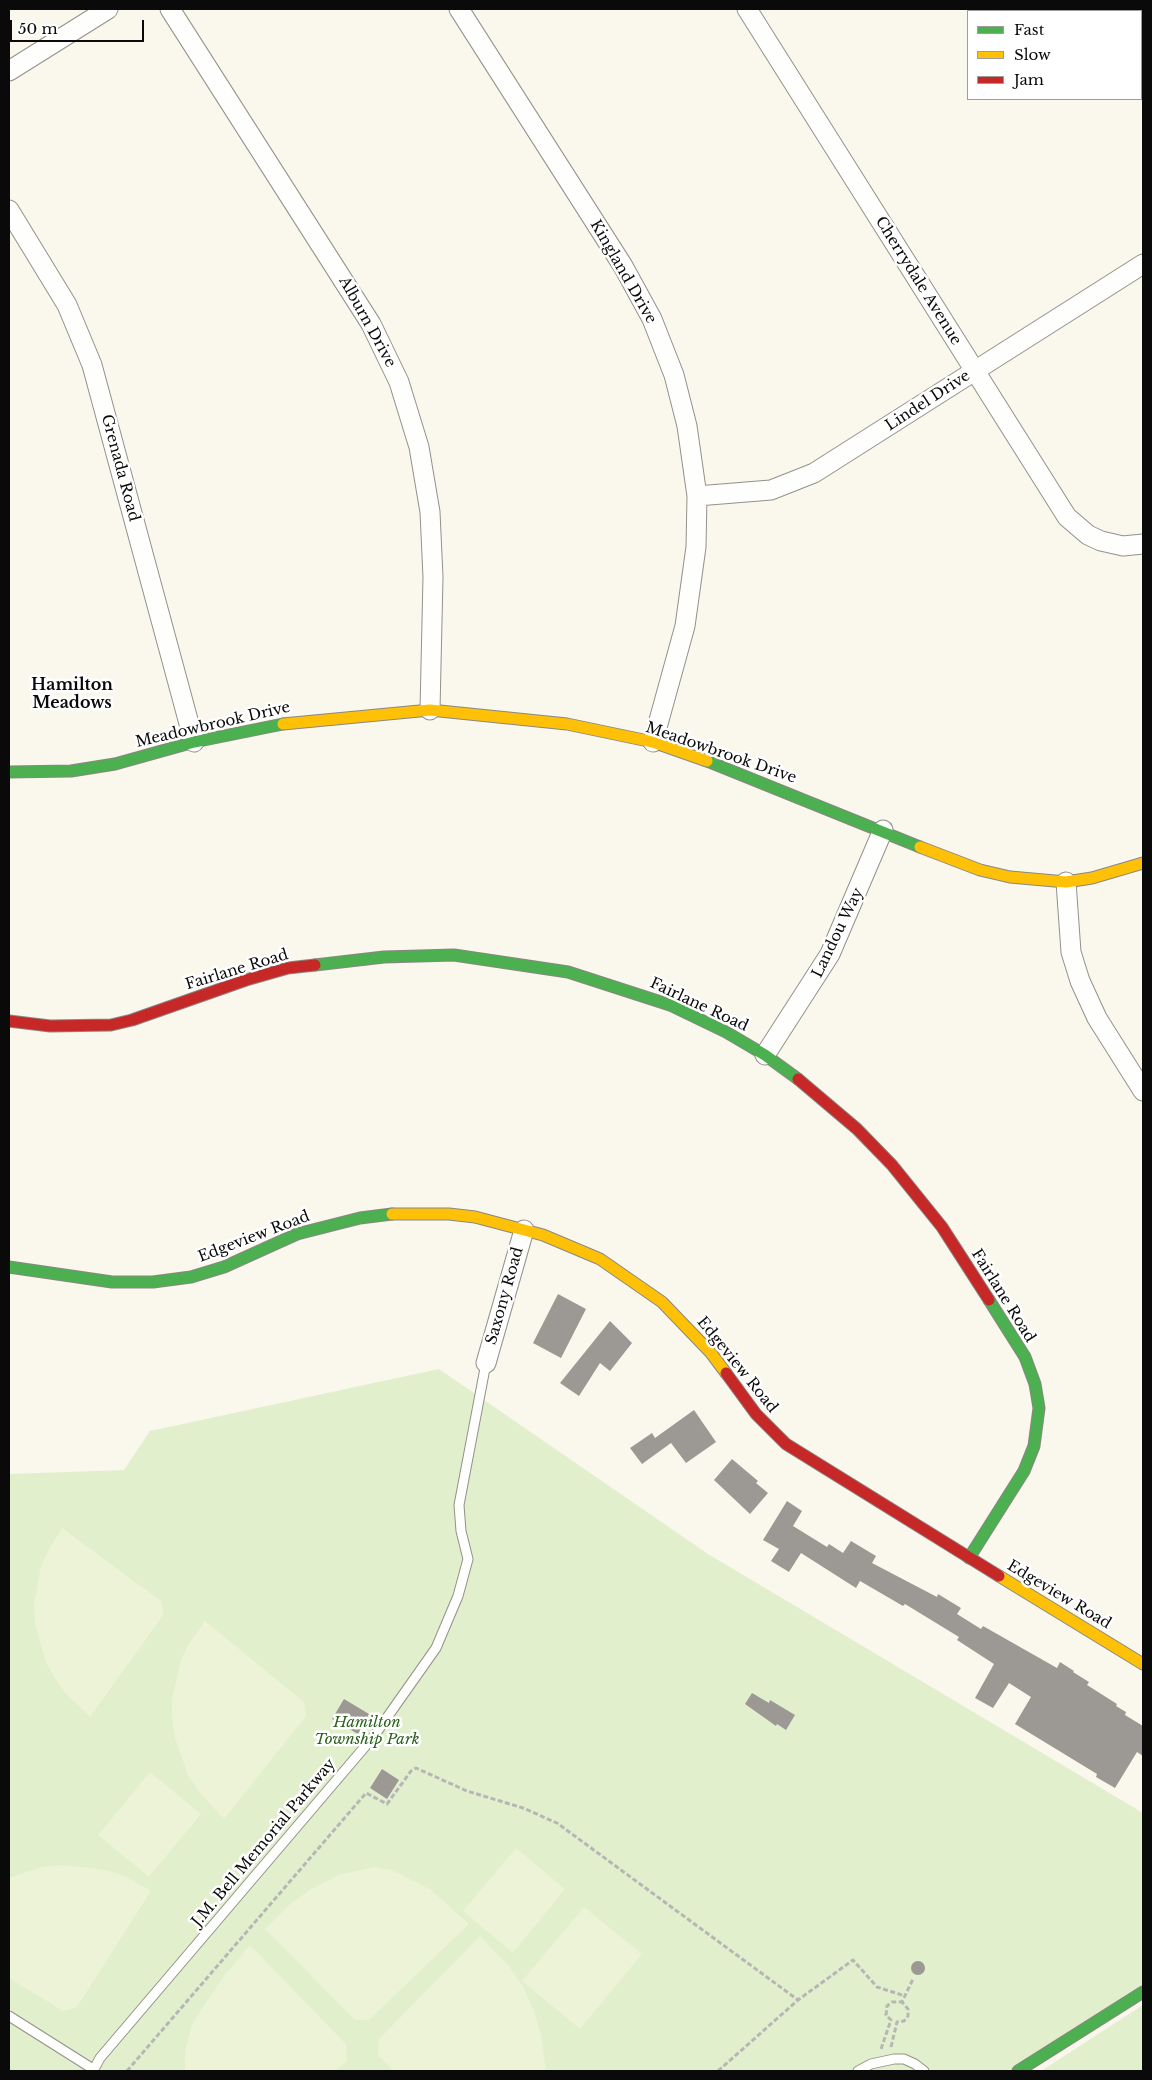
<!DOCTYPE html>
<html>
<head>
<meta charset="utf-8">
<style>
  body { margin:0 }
  #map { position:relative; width:1152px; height:2080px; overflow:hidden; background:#faf7ed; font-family:"Libre Baskerville",serif }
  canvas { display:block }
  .frame { position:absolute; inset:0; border:10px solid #0a0a0a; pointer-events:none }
  .legend { position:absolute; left:967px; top:10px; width:175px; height:90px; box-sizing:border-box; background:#fff; border:1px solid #9d9d9d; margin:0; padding:6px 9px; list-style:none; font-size:15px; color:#0a0a0a }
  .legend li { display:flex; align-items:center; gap:10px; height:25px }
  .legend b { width:25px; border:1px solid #9d9d9d }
  .scale { position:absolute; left:10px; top:20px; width:134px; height:22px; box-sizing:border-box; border:2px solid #0a0a0a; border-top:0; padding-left:6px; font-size:15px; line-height:18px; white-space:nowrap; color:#0a0a0a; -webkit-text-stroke:4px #fff; paint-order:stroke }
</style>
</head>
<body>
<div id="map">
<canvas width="1152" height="2080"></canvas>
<div class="frame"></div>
<ul class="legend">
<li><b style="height:6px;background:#4caf50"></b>Fast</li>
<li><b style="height:6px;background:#ffc107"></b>Slow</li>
<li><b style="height:6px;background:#c62828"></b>Jam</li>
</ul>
<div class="scale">50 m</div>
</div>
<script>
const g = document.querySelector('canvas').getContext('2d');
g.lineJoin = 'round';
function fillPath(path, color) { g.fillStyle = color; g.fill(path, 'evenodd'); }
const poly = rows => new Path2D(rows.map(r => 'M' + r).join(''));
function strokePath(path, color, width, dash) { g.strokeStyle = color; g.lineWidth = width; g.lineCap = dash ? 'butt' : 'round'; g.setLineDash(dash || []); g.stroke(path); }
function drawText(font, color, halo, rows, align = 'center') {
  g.font = font + ' "Libre Baskerville",serif'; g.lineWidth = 5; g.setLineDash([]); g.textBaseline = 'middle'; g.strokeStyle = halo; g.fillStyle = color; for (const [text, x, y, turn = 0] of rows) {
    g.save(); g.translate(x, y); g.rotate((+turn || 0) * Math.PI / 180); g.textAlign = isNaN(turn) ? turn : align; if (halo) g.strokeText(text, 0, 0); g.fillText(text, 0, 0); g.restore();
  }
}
fillPath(poly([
  [439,1369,708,1554,1143,1813,1143,1992,1018,2071,9,2071,9,1474,124,1470,150,1431],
  [1143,2005,1143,2071,1041,2071]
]), '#e2efcd');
fillPath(poly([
  [62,1528,161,1601,164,1614,90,1717,65,1693,54,1677,45,1660,35,1623,34,1604,41,1566,49,1549],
  [205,1621,304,1702,306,1716,224,1819,199,1792,188,1775,175,1738,172,1718,172,1699,181,1660,190,1642],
  [150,1772,201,1814,149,1877,98,1835],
  [516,1848,565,1889,513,1953,463,1911],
  [63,1865,106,1870,127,1877,151,1891,77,2007,63,2011,9,1978,9,1878,42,1867],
  [374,1867,392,1870,431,1890,469,1924,369,2020,355,2020,265,1929,290,1904,311,1889,339,1875],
  [584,1907,642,1954,580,2029,522,1981],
  [480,1936,509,1966,523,1987,534,2011,541,2035,546,2071,394,2071,378,2055,379,2039],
  [250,1945,346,2044,347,2061,335,2071,185,2071,185,2052,191,2028,199,2013,224,1976]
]), '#ecf3d6');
fillPath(poly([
  [558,1294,586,1309,561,1358,533,1343],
  [610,1321,632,1343,610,1371,600,1363,579,1396,560,1383],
  [694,1410,716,1442,686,1463,671,1443,642,1464,630,1448,652,1433,655,1438],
  [732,1459,758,1481,756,1483,768,1493,750,1514,714,1480],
  [787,1501,802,1511,793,1526,827,1547,829,1544,843,1553,851,1541,876,1556,872,1563,937,1597,938,1594,961,1608,957,1614,981,1629,983,1626,1057,1668,1060,1662,1074,1671,1073,1672,1089,1682,1087,1685,1117,1704,1116,1706,1126,1712,1125,1715,1143,1726,1143,1756,1137,1752,1115,1788,1096,1777,1097,1774,1015,1724,1031,1697,1009,1683,993,1708,975,1698,994,1664,957,1640,959,1637,905,1604,903,1606,860,1581,856,1588,801,1553,789,1572,771,1561,779,1549,763,1540],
  [752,1693,769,1703,770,1700,795,1715,786,1730,777,1724,776,1726,745,1704],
  [344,1699,369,1714,358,1734,332,1719],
  [382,1769,399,1780,387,1799,370,1788],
  '911 1968a7 7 0 1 1 14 0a7 7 0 1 1-14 0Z'
]), '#9c9994');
const lane = poly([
  [9,2016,93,2069],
  [93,2071,100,2058,374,1736,436,1648,458,1596,468,1559,461,1531,459,1505,486,1363],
  [858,2071,871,2064,894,2059,904,2059,915,2064,924,2071]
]);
const street = poly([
  [170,9,371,324,399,382,419,447,430,512,433,577,430,710],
  [459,9,623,266,652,319,674,375,687,426,697,496,696,547,685,626,653,742],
  [747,9,1067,517,1088,535,1101,541,1123,546,1143,544],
  [1087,11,1091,9],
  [9,71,108,9],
  [9,210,67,305,92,365,194,742],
  [697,496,771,490,814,473,1143,264],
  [1066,882,1071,952,1080,981,1097,1018,1143,1091],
  [765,1055,830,954,883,830],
  [486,1363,524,1230]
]);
const fast = poly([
  [707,761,920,847],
  [9,772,71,771,115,764,194,742,283,724],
  [315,965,384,957,454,955,568,972,670,1005,726,1032,765,1055,798,1079],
  [9,1267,112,1282,153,1282,191,1277,224,1267,297,1234,360,1218,392,1214],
  [969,1558,1024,1471,1034,1446,1039,1408,1035,1384,1025,1357,989,1300],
  [1018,2071,1143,1992]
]);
const slow = poly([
  [283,724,430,710,567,724,653,742,707,761],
  [920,847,980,870,1010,877,1066,882,1092,878,1143,863],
  [392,1214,449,1214,475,1217,543,1235,600,1259,662,1302,711,1353,726,1373],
  [999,1576,1143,1664]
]);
const jam = poly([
  [9,1021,50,1026,111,1025,132,1020,246,980,288,968,315,965],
  [798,1079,857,1129,892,1165,942,1227,989,1300],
  [726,1373,756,1414,786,1444,999,1576]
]);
strokePath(lane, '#92918c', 11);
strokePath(street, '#92918c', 21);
strokePath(fast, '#898783', 13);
strokePath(slow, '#898783', 13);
strokePath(jam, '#898783', 13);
strokePath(poly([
  [891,2047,897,2022,904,2021,908,2016,908,2009,902,2002,913,1979],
  [881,2049,891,2020,886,2015,887,2006,892,2002,902,2002],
  [127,2071,366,1793,387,1804,411,1771,416,1768,467,1791,523,1808,557,1823,798,2000],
  [718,2071,798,2000,853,1960,877,1987,905,1996]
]), '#b7b6b5', 3, [5, 2.5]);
strokePath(lane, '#fefefc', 9);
strokePath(street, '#fefefc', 19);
strokePath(fast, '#4caf50', 11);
strokePath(slow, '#ffc107', 11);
strokePath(jam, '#c62828', 11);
drawText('15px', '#0a0a0a', '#fff', [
  ["Kingland Drive",623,272,60],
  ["Cherrydale Avenue",918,281,58],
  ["Alburn Drive",367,322,61],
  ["Lindel Drive",928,401,-33],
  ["Grenada Road",120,468,75],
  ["Meadowbrook Drive",213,725,-13],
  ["Meadowbrook Drive",721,753,19],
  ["Landou Way",838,933,-64],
  ["Fairlane Road",237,970,-17],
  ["Fairlane Road",699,1005,25],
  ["Edgeview Road",254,1237,-21],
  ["Saxony Road",505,1296,-74],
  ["Fairlane Road",1003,1296,58],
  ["Edgeview Road",737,1365,51],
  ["Edgeview Road",1059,1595,31],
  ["J.M. Bell Memorial Parkway",264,1843,-50]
]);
drawText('italic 15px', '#2b611c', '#fff', [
  ["Hamilton",367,1723],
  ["Township Park",367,1740]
]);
drawText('bold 16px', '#0a0a0a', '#fff', [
  ["Hamilton",72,685],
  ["Meadows",72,703]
]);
</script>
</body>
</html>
